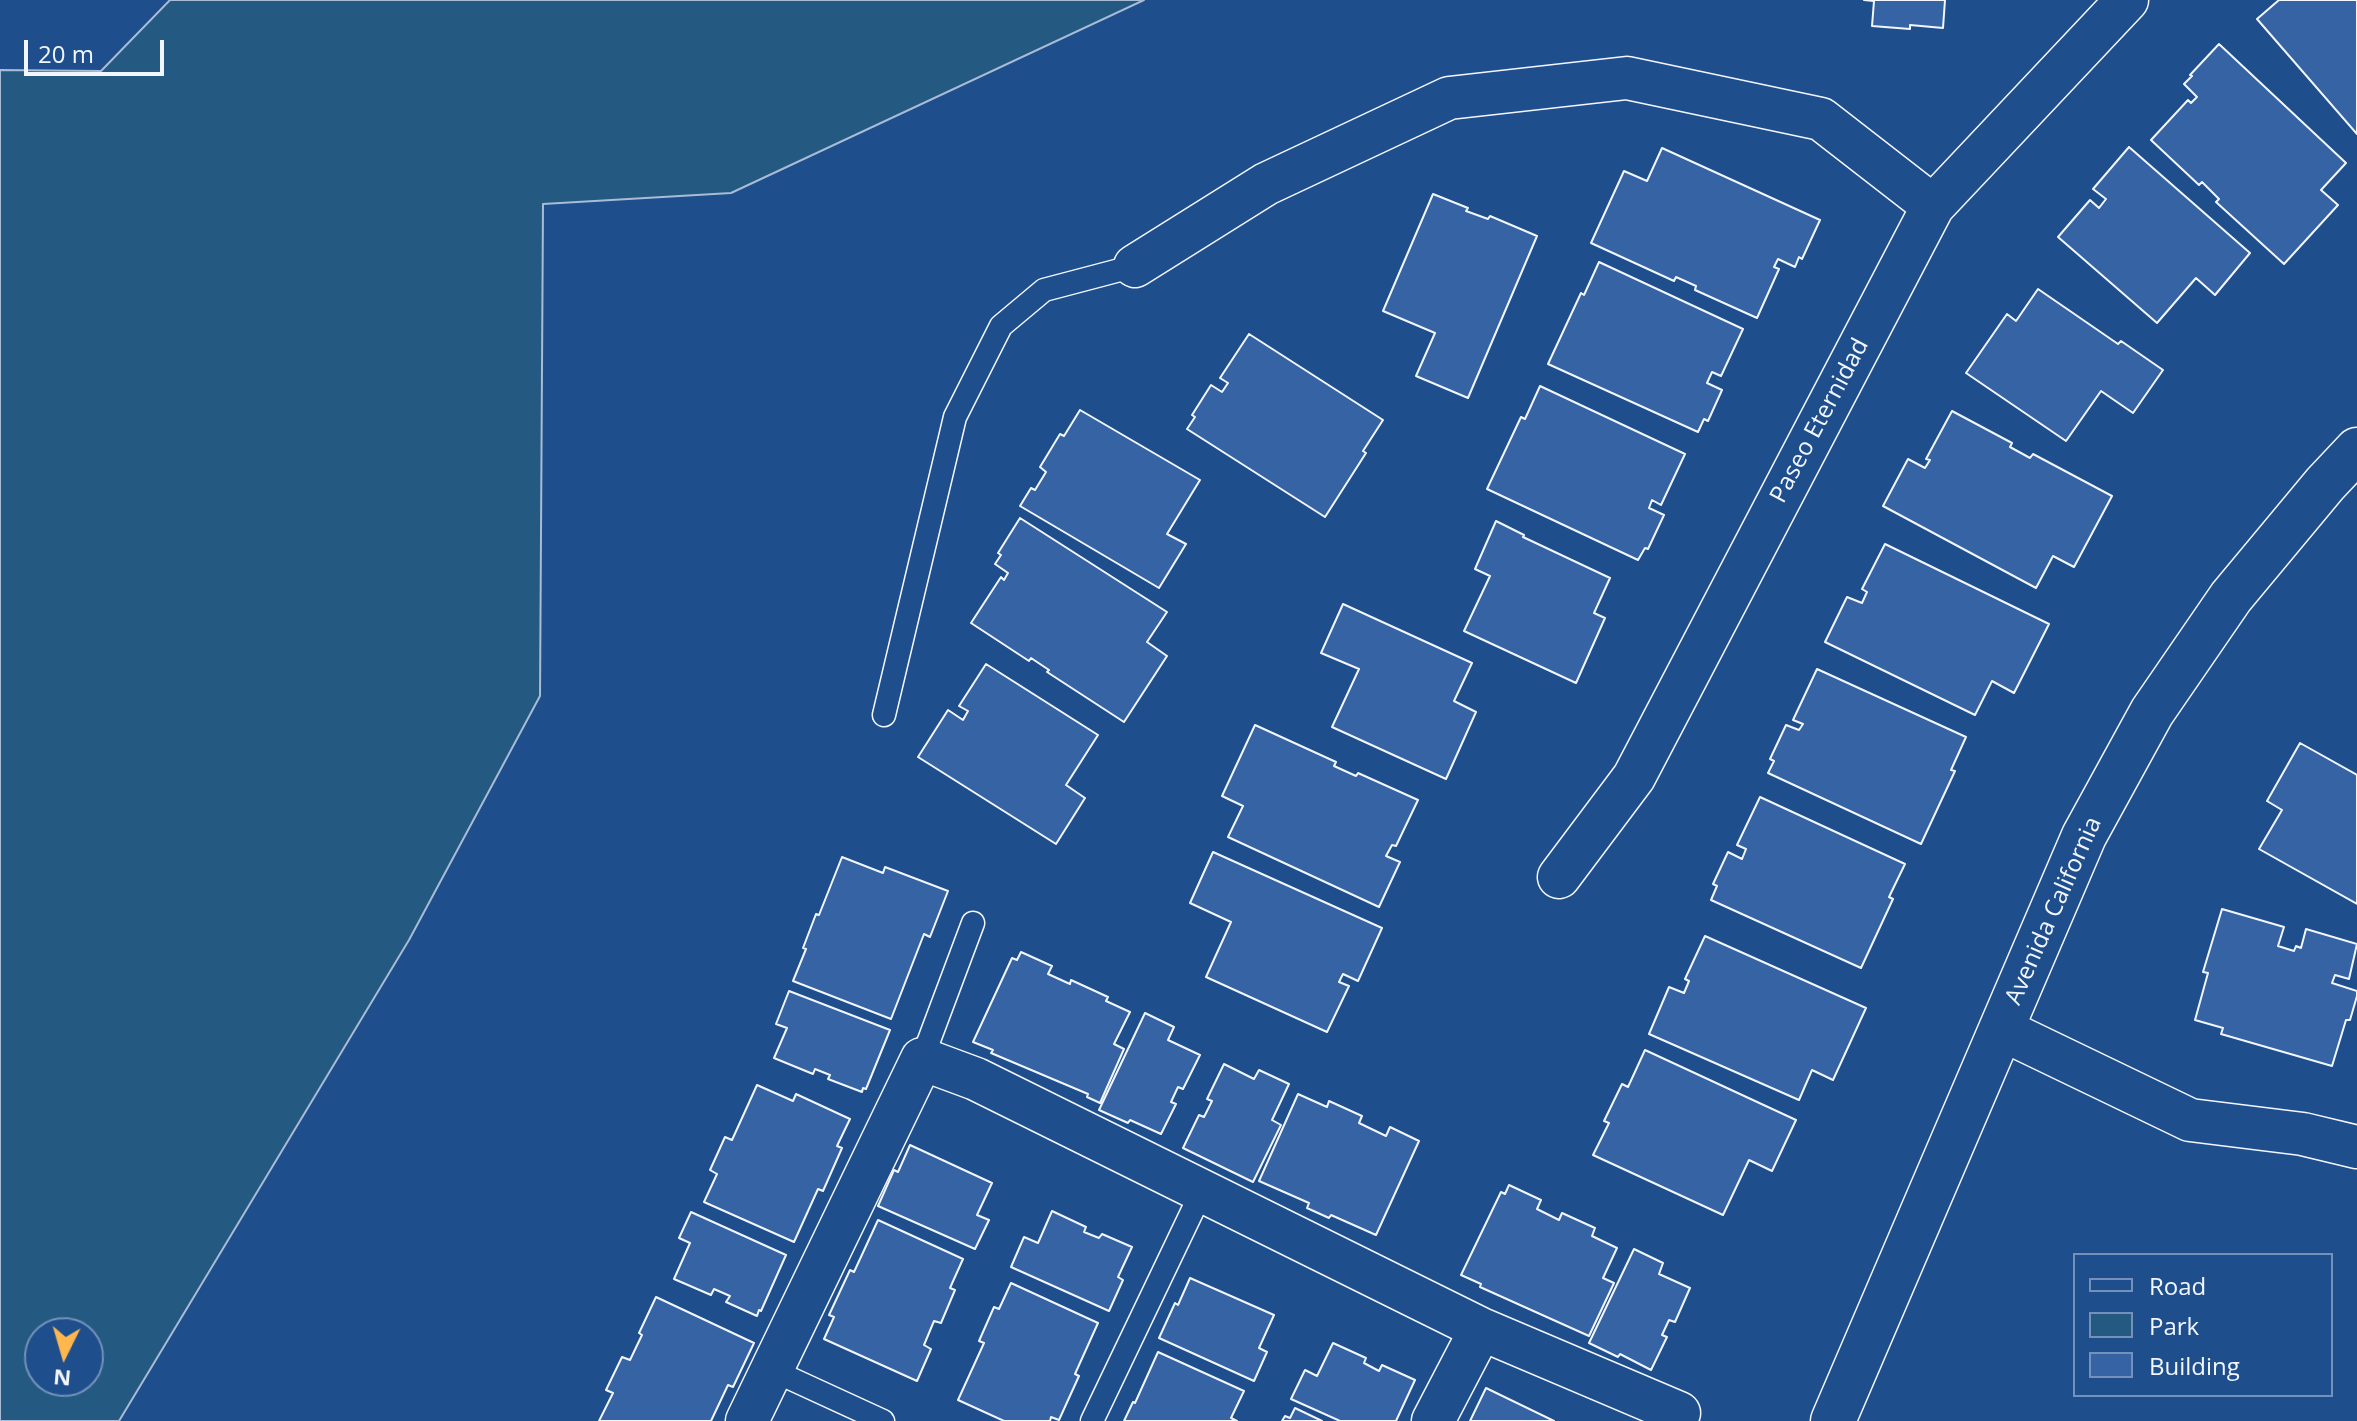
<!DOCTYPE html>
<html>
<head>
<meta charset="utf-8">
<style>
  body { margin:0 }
  #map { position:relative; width:2357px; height:1421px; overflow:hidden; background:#1f4e8c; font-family:"Open Sans",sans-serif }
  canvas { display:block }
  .legend { position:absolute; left:2073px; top:1253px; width:260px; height:144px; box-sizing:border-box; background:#1f4e8c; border:2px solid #7391ba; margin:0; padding:10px 14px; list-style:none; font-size:24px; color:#f2f6ff }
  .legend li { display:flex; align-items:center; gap:16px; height:40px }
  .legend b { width:40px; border:2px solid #7391ba }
  .north { position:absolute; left:24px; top:1317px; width:80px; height:80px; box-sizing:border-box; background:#1f4e8c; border:2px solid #7391ba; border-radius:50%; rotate:185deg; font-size:22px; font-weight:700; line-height:32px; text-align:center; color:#f2f6ff }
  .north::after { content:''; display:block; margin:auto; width:28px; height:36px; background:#ffb74d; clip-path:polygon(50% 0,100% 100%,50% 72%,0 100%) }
  .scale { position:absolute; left:24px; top:40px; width:140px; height:36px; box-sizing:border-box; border:4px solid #f2f6ff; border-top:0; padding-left:10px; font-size:24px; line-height:28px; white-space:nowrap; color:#f2f6ff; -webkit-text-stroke:6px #1f4e8c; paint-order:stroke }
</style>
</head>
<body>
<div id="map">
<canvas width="2357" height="1421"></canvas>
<ul class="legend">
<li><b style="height:10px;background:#1f4e8c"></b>Road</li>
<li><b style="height:22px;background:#245a82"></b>Park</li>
<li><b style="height:22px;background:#3563a3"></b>Building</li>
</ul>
<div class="north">N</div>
<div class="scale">20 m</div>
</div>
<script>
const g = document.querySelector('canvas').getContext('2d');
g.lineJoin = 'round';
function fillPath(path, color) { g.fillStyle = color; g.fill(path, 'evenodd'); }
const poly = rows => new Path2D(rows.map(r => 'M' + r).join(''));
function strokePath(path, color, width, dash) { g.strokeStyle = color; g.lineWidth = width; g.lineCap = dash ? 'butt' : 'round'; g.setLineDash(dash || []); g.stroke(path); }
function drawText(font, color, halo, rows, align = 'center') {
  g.font = font + ' "Open Sans",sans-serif'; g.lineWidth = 6; g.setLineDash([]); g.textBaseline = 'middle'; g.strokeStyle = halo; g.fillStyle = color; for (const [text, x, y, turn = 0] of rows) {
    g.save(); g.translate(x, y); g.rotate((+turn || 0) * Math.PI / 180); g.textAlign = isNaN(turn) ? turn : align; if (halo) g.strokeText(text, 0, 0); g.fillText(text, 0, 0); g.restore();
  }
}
const green = poly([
  [170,0,1144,0,731,193,543,204,540,696,409,940,119,1421,0,1421,0,70,101,71,170,0],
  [40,1333,88,1333,88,1381,40,1381,40,1333]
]);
fillPath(green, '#245a82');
strokePath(green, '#a8bbd7', 2);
const building = poly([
  [1864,0,1945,0,1943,28,1910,25,1910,29,1872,26,1874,1,1864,0],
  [2279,0,2357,0,2357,134,2257,19,2279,0],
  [2219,44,2346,163,2321,190,2338,205,2284,264,2216,202,2219,199,2202,182,2199,185,2151,140,2188,100,2191,103,2197,97,2184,84,2192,76,2190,75,2219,44],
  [2129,147,2250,253,2215,295,2196,278,2157,323,2058,237,2090,200,2099,208,2106,199,2093,189,2129,147],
  [1662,148,1820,220,1802,259,1799,257,1795,267,1778,259,1774,267,1779,269,1757,318,1695,290,1696,286,1676,277,1674,281,1591,243,1624,171,1647,181,1662,148],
  [1433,194,1468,208,1466,211,1488,219,1490,216,1537,236,1468,398,1416,376,1435,333,1383,311,1433,194],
  [1599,262,1743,329,1721,376,1712,372,1707,383,1722,390,1708,421,1704,419,1698,432,1548,364,1581,293,1584,295,1599,262],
  [2038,289,2118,344,2121,341,2163,370,2133,413,2101,391,2066,441,1966,373,2007,314,2016,321,2038,289],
  [1249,334,1383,420,1363,451,1366,453,1325,517,1187,429,1195,417,1192,415,1211,385,1222,392,1228,383,1220,378,1249,334],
  [1540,386,1685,454,1661,505,1652,500,1649,508,1664,515,1648,549,1645,548,1638,560,1487,489,1521,417,1525,419,1540,386],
  [1080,410,1200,480,1167,534,1186,544,1159,588,1020,506,1031,488,1035,490,1046,472,1040,467,1060,434,1064,436,1080,410],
  [1952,411,2012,443,2010,447,2030,458,2033,454,2112,496,2074,567,2053,556,2036,588,1883,506,1908,459,1925,468,1930,460,1926,459,1952,411],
  [1020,518,1167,612,1147,642,1167,656,1124,722,1047,672,1049,670,1031,658,1029,661,971,623,1001,577,1004,580,1008,573,995,564,1001,555,998,553,1020,518],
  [1496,521,1524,535,1523,537,1610,578,1594,613,1605,618,1576,683,1464,631,1490,576,1475,569,1496,521],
  [1885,544,2049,624,2014,693,1992,681,1975,715,1825,642,1847,597,1862,603,1867,592,1862,589,1885,544],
  [1343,604,1472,663,1454,701,1476,712,1446,779,1332,727,1359,669,1321,653,1343,604],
  [986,664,1098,735,1066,785,1085,798,1056,844,918,757,948,710,963,720,968,711,959,706,986,664],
  [1817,669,1966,737,1951,770,1955,771,1921,844,1768,773,1774,761,1770,759,1786,725,1799,730,1803,724,1793,720,1817,669],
  [1255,725,1336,762,1334,766,1356,776,1358,773,1418,800,1396,846,1392,845,1386,856,1400,862,1379,907,1228,837,1243,806,1222,796,1255,725],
  [2300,743,2357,775,2357,904,2259,849,2282,810,2267,801,2300,743],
  [1760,797,1905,864,1889,897,1893,899,1861,968,1711,900,1717,886,1713,884,1728,852,1742,859,1746,849,1737,845,1760,797],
  [1213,852,1382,928,1358,981,1343,974,1339,982,1349,986,1327,1032,1206,977,1231,922,1190,903,1213,852],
  [842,857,883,873,885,867,948,891,930,937,924,934,891,1019,793,981,806,949,803,948,816,914,819,915,842,857],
  [2222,909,2284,927,2278,946,2294,951,2296,946,2301,948,2306,929,2357,944,2349,979,2335,975,2332,983,2357,991,2357,996,2350,1020,2346,1020,2332,1066,2221,1034,2223,1028,2195,1020,2208,973,2203,972,2222,909],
  [1705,936,1866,1008,1833,1080,1812,1070,1799,1100,1649,1034,1669,987,1684,993,1689,981,1685,979,1705,936],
  [1021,952,1052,966,1048,974,1070,984,1071,980,1108,997,1106,1001,1130,1012,1114,1044,1124,1049,1100,1103,1087,1097,1088,1094,991,1053,993,1050,973,1042,1012,958,1017,960,1021,952],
  [789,991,890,1030,866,1089,863,1088,862,1092,828,1079,830,1075,815,1069,813,1074,774,1058,787,1028,776,1024,789,991],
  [1145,1013,1174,1027,1168,1040,1200,1055,1183,1089,1178,1087,1171,1102,1176,1104,1161,1134,1130,1120,1128,1123,1099,1110,1145,1013],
  [1645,1050,1796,1120,1772,1171,1749,1160,1723,1215,1593,1155,1609,1123,1604,1121,1622,1084,1628,1087,1645,1050],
  [1224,1064,1254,1079,1259,1070,1289,1084,1272,1120,1281,1125,1253,1182,1183,1148,1199,1115,1204,1117,1212,1101,1207,1099,1224,1064],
  [757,1085,793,1101,796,1094,850,1119,837,1146,842,1148,823,1191,818,1189,794,1242,704,1202,717,1174,710,1170,725,1137,732,1140,757,1085],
  [1298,1094,1327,1107,1329,1101,1362,1116,1359,1123,1386,1136,1390,1127,1419,1141,1376,1235,1331,1215,1329,1218,1307,1208,1309,1203,1259,1181,1298,1094],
  [910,1145,992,1183,977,1215,989,1220,975,1249,878,1206,894,1170,898,1172,910,1145],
  [1509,1185,1541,1200,1537,1209,1559,1220,1562,1213,1595,1228,1592,1236,1617,1248,1603,1278,1614,1283,1589,1336,1480,1287,1481,1284,1461,1275,1501,1192,1505,1194,1509,1185],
  [1052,1211,1086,1227,1084,1232,1099,1238,1102,1234,1132,1247,1118,1277,1123,1280,1109,1311,1011,1267,1024,1237,1038,1243,1052,1211],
  [691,1212,786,1255,761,1311,759,1310,757,1316,726,1302,730,1296,714,1289,711,1295,674,1279,690,1243,679,1238,691,1212],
  [878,1220,963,1259,950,1288,955,1290,941,1323,934,1321,924,1345,931,1349,917,1381,824,1339,834,1317,829,1315,850,1270,854,1272,878,1220],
  [1634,1249,1663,1263,1659,1274,1690,1288,1675,1322,1669,1320,1662,1335,1667,1337,1651,1370,1620,1354,1618,1357,1589,1343,1634,1249],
  [1190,1278,1274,1315,1259,1348,1267,1352,1254,1381,1159,1338,1175,1303,1178,1305,1190,1278],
  [1011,1283,1098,1323,1075,1374,1079,1376,1059,1420,1051,1417,1050,1421,1004,1421,958,1400,984,1343,979,1341,994,1307,999,1309,1011,1283],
  [656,1297,754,1343,733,1387,728,1385,711,1421,599,1421,613,1393,606,1390,622,1357,630,1360,642,1335,639,1333,656,1297],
  [1333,1343,1366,1358,1364,1363,1379,1371,1382,1365,1415,1380,1396,1421,1340,1421,1291,1399,1305,1370,1317,1376,1333,1343],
  [1158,1352,1244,1391,1231,1418,1237,1421,1124,1421,1133,1402,1135,1403,1158,1352],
  [1486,1388,1554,1421,1470,1421,1486,1388],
  [1295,1408,1322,1421,1282,1421,1285,1416,1290,1418,1295,1408]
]);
fillPath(building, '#3563a3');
strokePath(building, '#f2f6ff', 2);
const lane = poly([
  [884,715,955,417,1001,326,1044,290,1135,266],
  [922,1059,973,923],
  [772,1370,883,1421],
  [1092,1421,1202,1191]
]);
const street = poly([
  [1135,266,1266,184,1449,98,1627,78,1821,119,1933,206],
  [1559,877,1634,777,1933,206,2127,0],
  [2001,1029,2190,1120,2303,1134,2357,1147],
  [747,1421,922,1059,976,1079,1481,1329,1679,1413],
  [1433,1421,1481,1329]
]);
const secondary = poly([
  [1833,1421,2084,836,2152,712,2231,597,2325,484,2357,450]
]);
strokePath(lane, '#f2f6ff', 25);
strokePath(street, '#f2f6ff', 45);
strokePath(secondary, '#f2f6ff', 47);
strokePath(lane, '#1f4e8c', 22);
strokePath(street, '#1f4e8c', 42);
strokePath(secondary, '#1f4e8c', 44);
drawText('24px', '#f2f6ff', '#1f4e8c', [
  ["Paseo Eternidad",1820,421,-62],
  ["Avenida California",2054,911,-66]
]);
</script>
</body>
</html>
